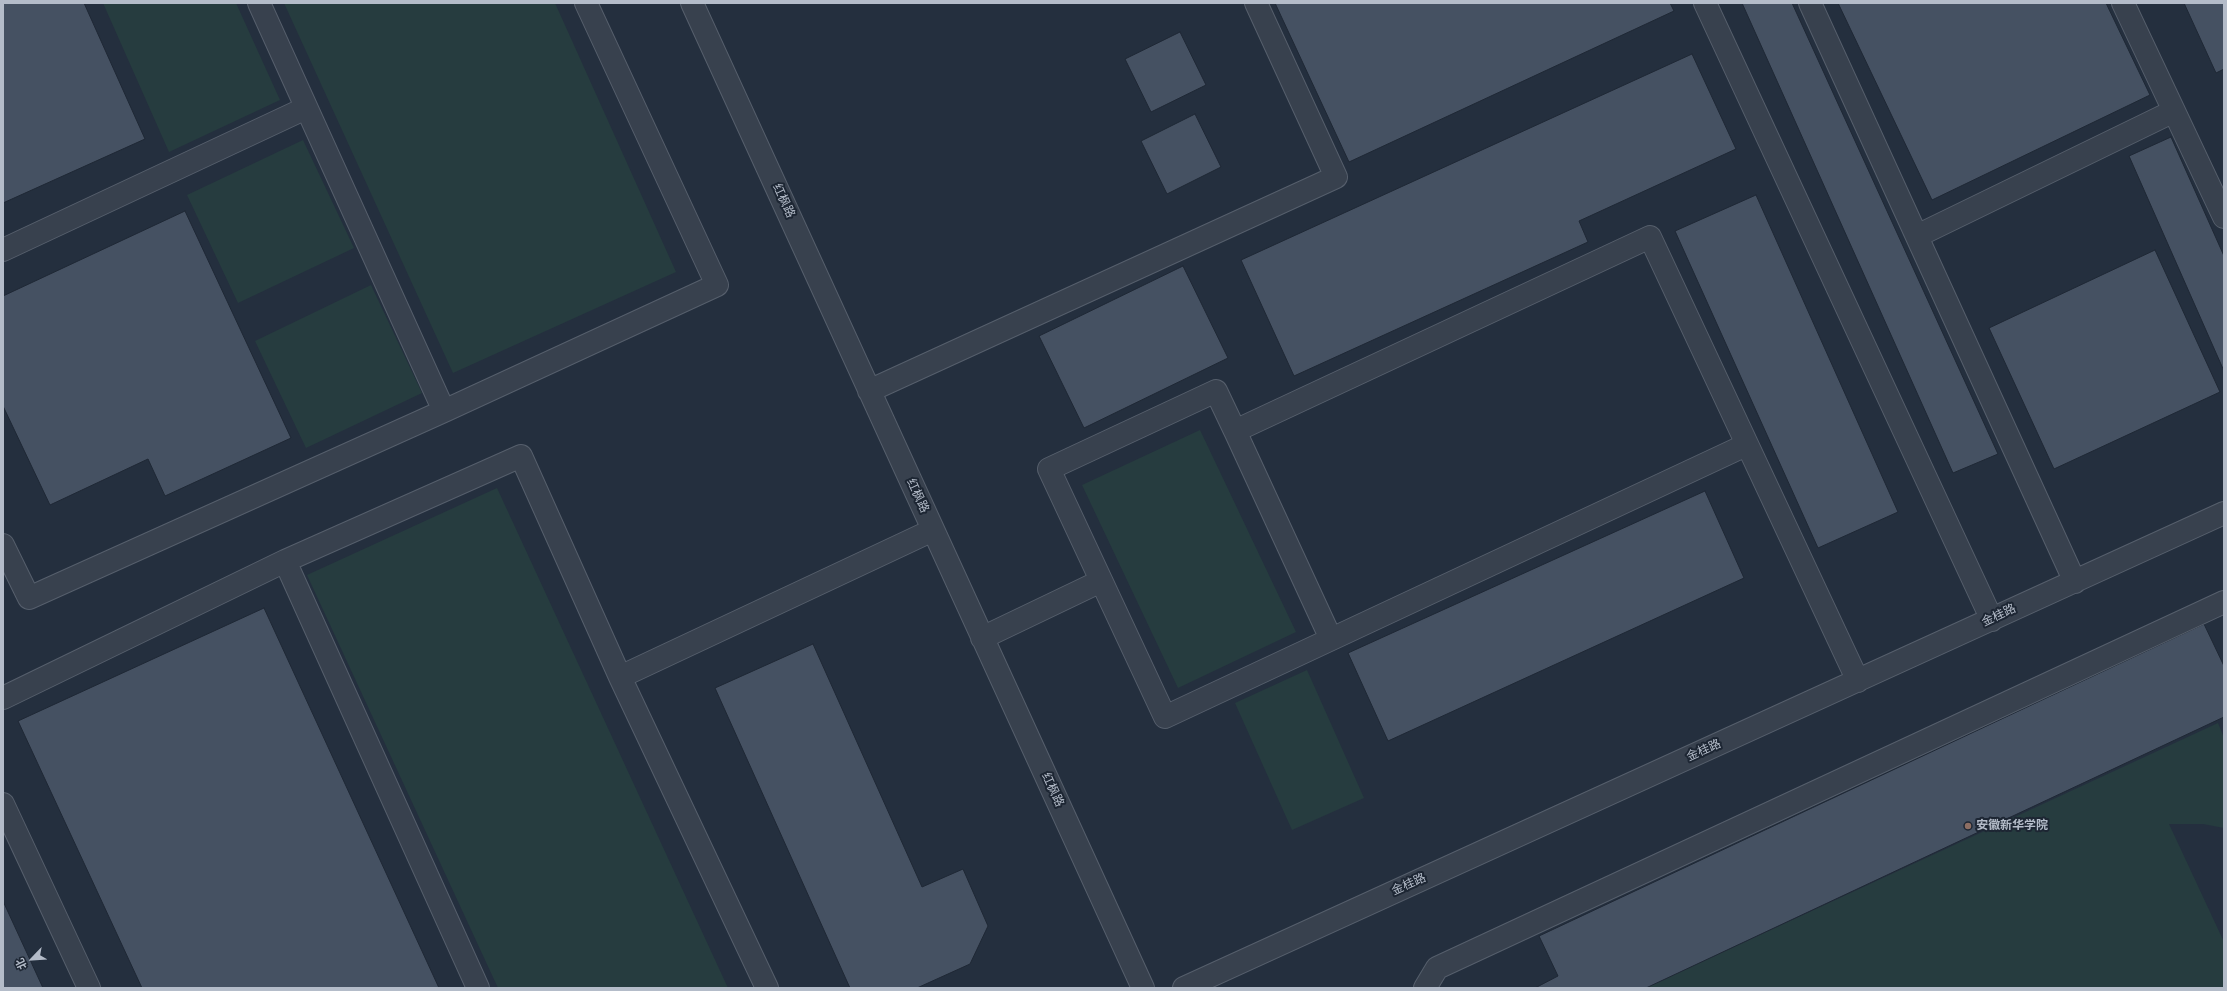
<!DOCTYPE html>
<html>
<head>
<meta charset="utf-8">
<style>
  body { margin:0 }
  #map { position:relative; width:2227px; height:991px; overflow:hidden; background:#242f3e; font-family:Jost,"Noto Sans SC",sans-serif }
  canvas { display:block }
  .frame { position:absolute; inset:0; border:4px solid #b4bcc9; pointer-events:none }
  .north { position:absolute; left:12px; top:939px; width:40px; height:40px; -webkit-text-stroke:3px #1d2633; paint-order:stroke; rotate:245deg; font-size:11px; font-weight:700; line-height:16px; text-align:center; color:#b4bcc9 }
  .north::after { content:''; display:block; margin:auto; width:14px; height:18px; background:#b4bcc9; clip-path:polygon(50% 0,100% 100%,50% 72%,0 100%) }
</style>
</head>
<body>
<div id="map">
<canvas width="2227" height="991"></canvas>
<div class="frame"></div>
<div class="north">北</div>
</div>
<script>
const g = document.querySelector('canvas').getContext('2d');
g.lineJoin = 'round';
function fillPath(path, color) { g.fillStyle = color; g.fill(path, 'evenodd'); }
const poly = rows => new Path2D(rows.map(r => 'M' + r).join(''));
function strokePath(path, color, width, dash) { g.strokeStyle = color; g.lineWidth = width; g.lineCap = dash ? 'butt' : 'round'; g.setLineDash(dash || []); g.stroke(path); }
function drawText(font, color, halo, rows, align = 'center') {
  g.font = font + ' Jost,"Noto Sans SC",sans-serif'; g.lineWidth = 4; g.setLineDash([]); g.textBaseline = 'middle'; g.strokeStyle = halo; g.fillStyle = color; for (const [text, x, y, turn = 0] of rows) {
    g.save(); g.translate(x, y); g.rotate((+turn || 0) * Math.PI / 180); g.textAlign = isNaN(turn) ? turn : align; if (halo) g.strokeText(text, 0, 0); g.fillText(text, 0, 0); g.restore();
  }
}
fillPath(poly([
  [103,3,236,3,280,100,169,152],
  [284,3,555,3,676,272,453,373],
  [303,140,354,248,238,303,187,195],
  [371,285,422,393,306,448,255,341],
  [1200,430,1296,632,1178,688,1082,485],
  [497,488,728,988,498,988,307,575],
  [1307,670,1364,798,1292,830,1235,703],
  [2218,723,2224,738,2224,828,2203,824,2169,824,2224,942,2224,988,1645,988]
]), '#263c3f');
const building = poly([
  [3,3,84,3,145,139,3,203,3,3],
  [1275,3,1670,3,1674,11,1349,162,1275,3],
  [1742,3,1792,3,1998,454,1953,473,1742,3],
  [1838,3,2106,3,2150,95,1932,200,1838,3],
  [2184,3,2224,3,2224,69,2216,73,2184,3],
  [1180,32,1206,85,1151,112,1125,59,1180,32],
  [1692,54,1736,149,1579,221,1588,242,1294,376,1241,260,1692,54],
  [1195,114,1221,167,1167,194,1141,141,1195,114],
  [2171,137,2224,256,2224,371,2129,156,2171,137],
  [1756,195,1898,512,1818,548,1675,231,1756,195],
  [185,211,291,438,165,496,148,459,50,505,3,406,3,296,185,211],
  [2155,250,2220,392,2054,469,1989,328,2155,250],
  [1183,266,1228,358,1084,428,1039,336,1183,266],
  [1705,491,1744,578,1388,741,1348,653,1705,491],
  [264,608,439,988,142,988,18,721,264,608],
  [2204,624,2224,666,2224,717,1646,988,1535,988,1558,976,1539,936,2204,624],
  [813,644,922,887,963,869,988,926,970,964,917,988,850,988,715,688,813,644],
  [3,901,43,988,3,988,3,901]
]);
fillPath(building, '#455162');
strokePath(building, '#1f2835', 1);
const minor = poly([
  [259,3,444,411],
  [692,3,1143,988],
  [1705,3,1992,620],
  [1810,3,2075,582],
  [2123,3,2224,217],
  [1917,236,2174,111],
  [3,250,306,108],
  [869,391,1336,177,1256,3],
  [1235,431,1331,639],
  [1746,445,1165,717,1049,469,1216,391,1235,431,1650,237,1858,681],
  [3,545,29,598,444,411,717,285,586,3],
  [285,561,521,456,620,677],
  [982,638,1101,581],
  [3,698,285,561,478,988],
  [3,804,89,988],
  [767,988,620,677,933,530],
  [1184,988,2224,513],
  [1425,988,1437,968,2224,602]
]);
strokePath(minor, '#565f6c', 24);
strokePath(minor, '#38414e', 22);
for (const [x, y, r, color] of [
  [1968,826,4,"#8d6e63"]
]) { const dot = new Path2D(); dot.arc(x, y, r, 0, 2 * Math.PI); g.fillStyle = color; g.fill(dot); strokePath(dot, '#1d2633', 1.5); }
drawText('12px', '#b4bcc9', '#1d2633', [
  ["红枫路",783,201,65],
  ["红枫路",917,496,65],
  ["金桂路",1999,616,-25],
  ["金桂路",1704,751,-24],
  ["红枫路",1052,790,65],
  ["金桂路",1409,885,-24]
]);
drawText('bold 12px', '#b4bcc9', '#1d2633', [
  ["安徽新华学院",1976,826]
], 'left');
</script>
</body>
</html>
